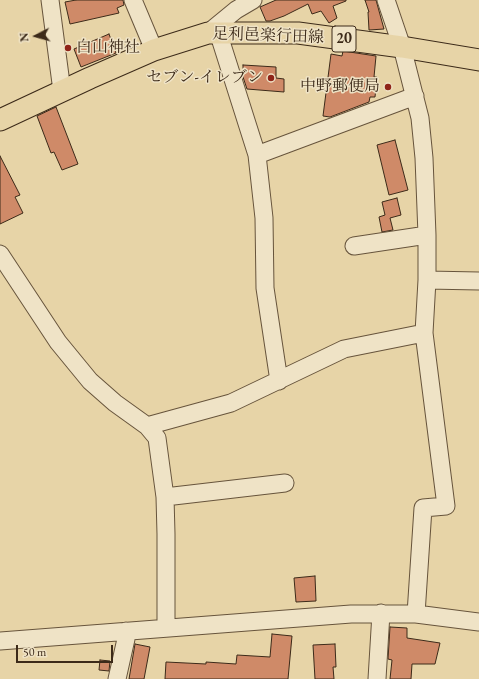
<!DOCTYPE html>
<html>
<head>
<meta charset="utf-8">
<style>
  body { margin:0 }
  #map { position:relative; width:479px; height:679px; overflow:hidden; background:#e7d4a7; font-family:"EB Garamond",serif }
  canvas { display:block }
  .north { position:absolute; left:16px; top:16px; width:40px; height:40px; -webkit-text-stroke:3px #efe3c6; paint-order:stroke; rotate:264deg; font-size:11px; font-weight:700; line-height:16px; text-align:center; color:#3c2a19 }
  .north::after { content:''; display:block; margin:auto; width:14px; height:18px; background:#3c2a19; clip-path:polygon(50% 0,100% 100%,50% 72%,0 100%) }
  .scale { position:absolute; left:16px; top:645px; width:97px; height:18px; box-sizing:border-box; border:2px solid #3c2a19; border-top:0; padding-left:5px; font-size:12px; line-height:14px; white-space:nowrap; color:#3c2a19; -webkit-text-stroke:3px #efe3c6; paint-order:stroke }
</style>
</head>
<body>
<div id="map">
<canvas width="479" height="679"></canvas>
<div class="north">N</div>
<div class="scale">50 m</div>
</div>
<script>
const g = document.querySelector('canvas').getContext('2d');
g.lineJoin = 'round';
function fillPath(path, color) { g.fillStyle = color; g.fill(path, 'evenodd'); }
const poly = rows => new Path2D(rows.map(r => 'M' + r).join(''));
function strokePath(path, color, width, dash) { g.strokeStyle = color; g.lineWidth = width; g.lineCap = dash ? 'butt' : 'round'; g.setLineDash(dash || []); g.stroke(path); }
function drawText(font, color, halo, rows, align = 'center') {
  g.font = font + ' "EB Garamond","Noto Serif JP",serif'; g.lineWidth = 3; g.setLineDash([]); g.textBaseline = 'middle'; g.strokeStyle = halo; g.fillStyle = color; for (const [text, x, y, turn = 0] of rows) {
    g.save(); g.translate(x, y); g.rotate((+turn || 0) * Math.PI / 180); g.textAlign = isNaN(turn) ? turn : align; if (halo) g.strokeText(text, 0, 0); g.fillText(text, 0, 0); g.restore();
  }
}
const building = poly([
  [76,0,123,0,124,5,117,8,119,13,70,24,65,2,76,0],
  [276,0,346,0,346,1,333,6,337,18,329,23,321,11,312,14,308,4,284,16,270,21,266,21,260,7,276,0],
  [365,0,376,0,384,29,369,30,368,12,369,12,365,0],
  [109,34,116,53,81,67,74,49,109,34],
  [343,51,376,56,374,77,377,77,375,97,370,97,369,102,330,117,323,116,331,54,342,56,343,51],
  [243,65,276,67,276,78,284,79,284,92,247,89,243,77,243,65],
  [56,107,78,164,62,170,54,152,51,153,37,116,56,107],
  [395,140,408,190,389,195,377,145,395,140],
  [0,156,20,195,15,197,23,213,0,224,0,156],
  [397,198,401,215,390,218,393,230,382,232,379,217,385,215,382,202,397,198],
  [315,576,316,601,296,602,294,578,315,576],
  [390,627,407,628,407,638,440,643,435,664,412,664,411,679,390,679,392,660,388,659,390,627],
  [272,634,292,636,288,679,165,679,166,662,206,664,206,662,236,664,237,655,270,657,272,634],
  [135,644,150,647,144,679,129,679,135,644],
  [335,644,336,667,333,667,334,679,315,679,313,645,335,644],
  [100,660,110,661,109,671,99,670,100,660]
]);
fillPath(building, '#cf8a68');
strokePath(building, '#3c2a19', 1);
const minor = poly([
  [50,0,62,91],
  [133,0,154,50],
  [386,0,402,47,420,118,424,158,427,235,427,280,424,333,446,506,423,508,416,614],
  [218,32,257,155,264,218,265,288,279,381],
  [208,33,236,10,253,0],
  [257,155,415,96],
  [354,246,427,235],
  [0,254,58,342,90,381,115,403,147,426,157,438,165,497,166,534,166,628],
  [427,280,479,281],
  [147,426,231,403,344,349,424,333],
  [165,497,285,483],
  [0,641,351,614,416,614,479,622],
  [117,679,126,639,126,631],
  [377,679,381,613]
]);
const major = poly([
  [0,120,90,78,154,50,208,33,298,33,402,47,479,60]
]);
strokePath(minor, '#67543c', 19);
strokePath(major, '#3c2a19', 23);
strokePath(minor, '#efe3c6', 17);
strokePath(major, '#e7d4a7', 21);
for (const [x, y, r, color] of [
  [68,48,4,"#8f2418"],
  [271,78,4,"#8f2418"],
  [388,87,4,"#8f2418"]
]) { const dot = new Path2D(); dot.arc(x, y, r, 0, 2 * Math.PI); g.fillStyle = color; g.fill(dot); strokePath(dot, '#efe3c6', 1.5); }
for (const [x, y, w] of [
  [344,39,24]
]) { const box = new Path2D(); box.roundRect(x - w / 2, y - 13, w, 26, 3); g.fillStyle = '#efe3c6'; g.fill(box); strokePath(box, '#3c2a19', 1); }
drawText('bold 15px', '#3c2a19', null, [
  ["20",344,39]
]);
drawText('16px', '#3c2a19', '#efe3c6', [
  ["足利邑楽行田線",268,36,2]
]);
drawText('16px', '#3c2a19', '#efe3c6', [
  ["白山神社",76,48,"left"],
  ["セブン-イレブン",263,78],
  ["中野郵便局",380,87]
], 'right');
</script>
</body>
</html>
